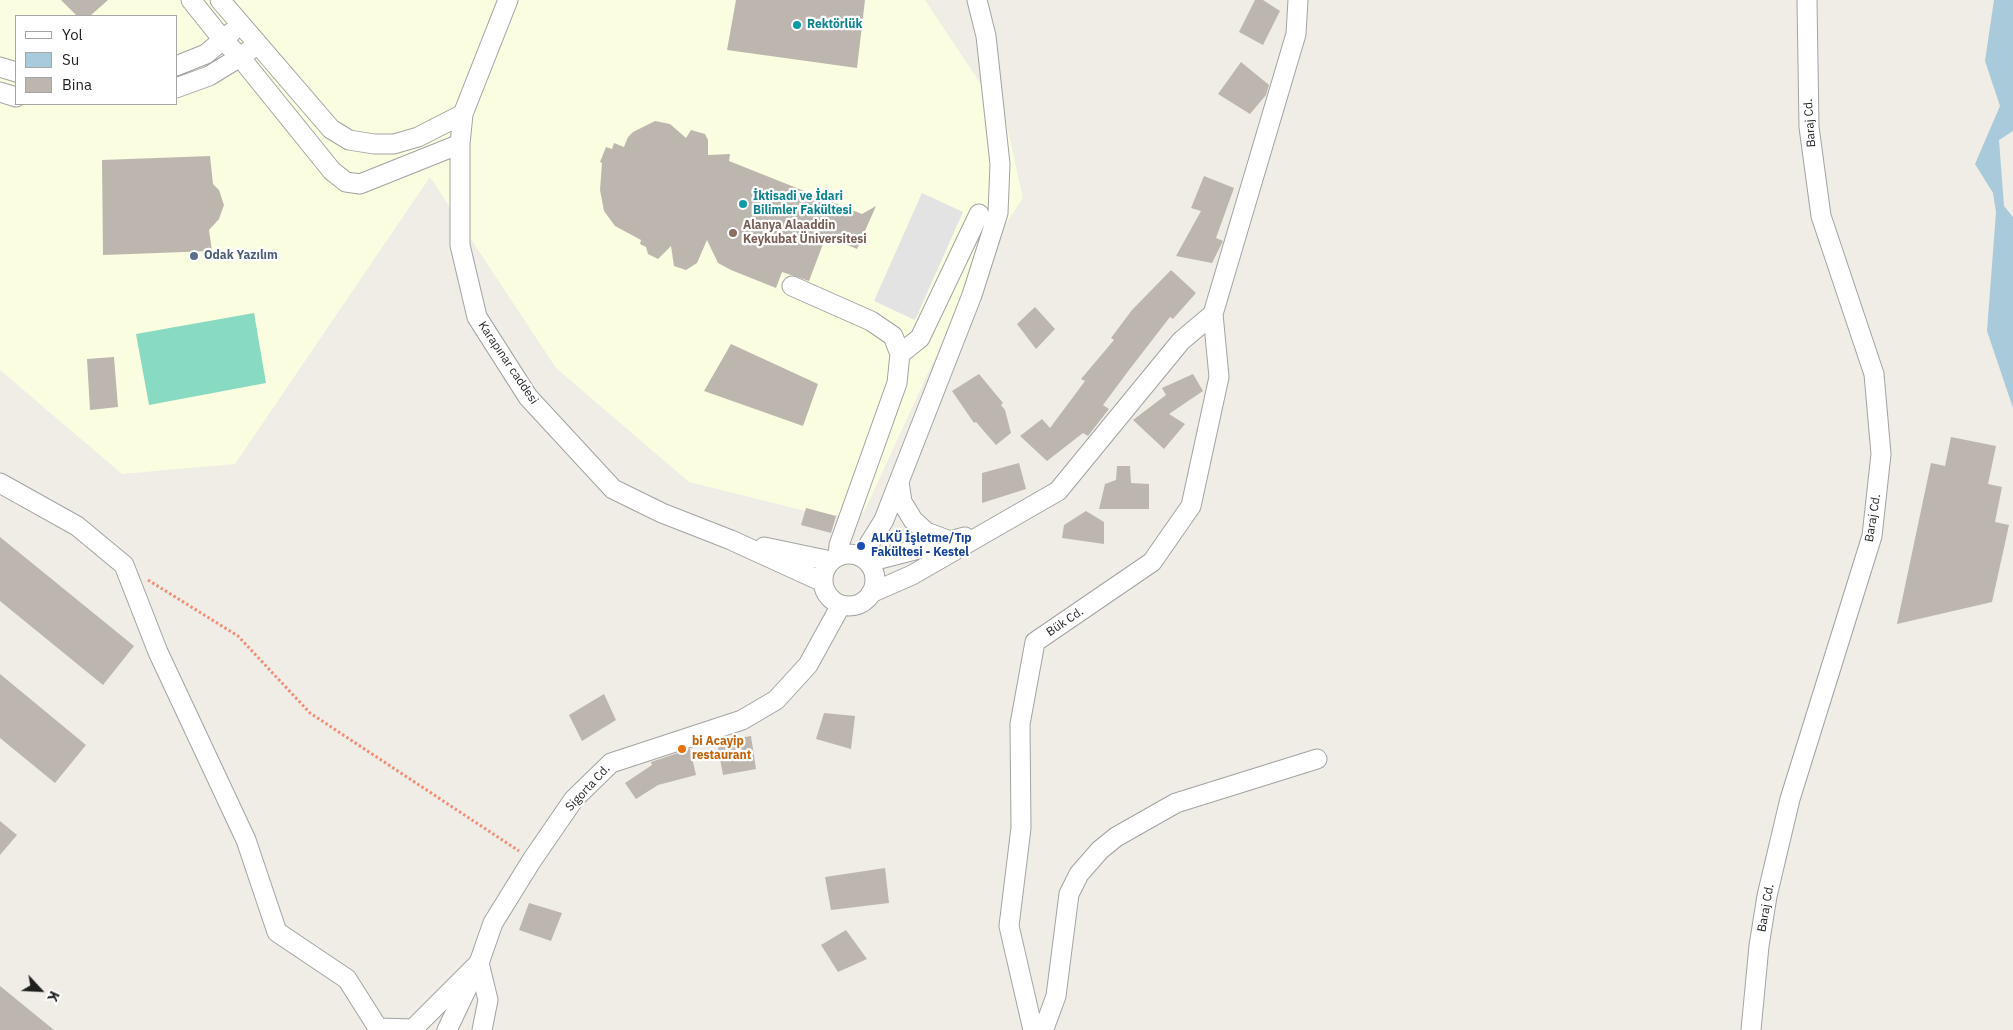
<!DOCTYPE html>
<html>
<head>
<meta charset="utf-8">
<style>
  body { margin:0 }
  #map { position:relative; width:2013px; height:1030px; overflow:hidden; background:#efede6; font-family:"IBM Plex Sans",sans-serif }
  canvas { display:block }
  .legend { position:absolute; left:15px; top:15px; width:162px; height:90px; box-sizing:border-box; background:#fff; border:1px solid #a5a5a5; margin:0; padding:6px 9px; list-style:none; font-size:15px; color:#1f1f1f }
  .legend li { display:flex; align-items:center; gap:10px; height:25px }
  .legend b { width:25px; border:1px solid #a5a5a5 }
  .north { position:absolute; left:15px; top:965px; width:50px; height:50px; -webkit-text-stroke:4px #fff; paint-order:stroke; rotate:115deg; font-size:14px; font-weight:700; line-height:20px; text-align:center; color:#1f1f1f }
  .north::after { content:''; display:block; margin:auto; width:18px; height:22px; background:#1f1f1f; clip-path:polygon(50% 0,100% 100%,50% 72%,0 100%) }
</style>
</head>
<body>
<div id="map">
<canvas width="2013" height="1030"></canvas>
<ul class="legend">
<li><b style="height:6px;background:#fff"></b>Yol</li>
<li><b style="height:14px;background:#a8cada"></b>Su</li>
<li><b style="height:14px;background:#bcb6af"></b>Bina</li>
</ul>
<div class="north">K</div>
</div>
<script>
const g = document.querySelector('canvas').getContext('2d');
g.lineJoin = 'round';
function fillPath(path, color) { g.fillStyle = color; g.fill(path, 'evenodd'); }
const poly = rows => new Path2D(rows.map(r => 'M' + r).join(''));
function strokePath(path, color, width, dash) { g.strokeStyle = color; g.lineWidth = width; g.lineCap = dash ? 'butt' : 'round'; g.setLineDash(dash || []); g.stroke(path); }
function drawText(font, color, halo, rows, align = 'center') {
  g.font = font + ' "IBM Plex Sans",sans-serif'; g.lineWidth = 4.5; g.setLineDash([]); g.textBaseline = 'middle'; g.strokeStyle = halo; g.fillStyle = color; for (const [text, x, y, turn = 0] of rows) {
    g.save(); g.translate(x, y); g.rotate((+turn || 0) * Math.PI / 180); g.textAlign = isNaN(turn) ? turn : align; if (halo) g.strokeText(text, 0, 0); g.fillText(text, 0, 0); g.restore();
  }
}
fillPath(poly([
  [0,0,925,0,1006,122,1023,198,976,269,864,512,826,516,689,482,556,368,430,177,235,464,122,474,0,370],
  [16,16,176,16,176,104,16,104]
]), '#fafde0');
fillPath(poly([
  [254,313,266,383,149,405,136,334]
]), '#88dac2');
fillPath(poly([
  [922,193,963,212,915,320,874,301]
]), '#e3e3e3');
fillPath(poly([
  [1994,0,2013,0,2013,131,1999,140,2004,206,2013,217,2013,408,1987,331,1996,212,1993,193,1975,164,2000,106,1985,61]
]), '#a8cada');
fillPath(poly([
  [61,0,108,0,90,16,77,16],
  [736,0,865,0,857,68,727,50],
  [1255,0,1263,0,1280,11,1263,45,1239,32],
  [1241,62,1269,85,1266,95,1250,114,1218,94],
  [655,121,670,124,686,138,691,130,705,134,708,140,708,155,730,154,729,161,862,214,876,206,857,249,826,236,809,281,782,272,776,288,731,270,718,263,707,240,697,263,686,270,674,266,671,246,658,259,648,254,646,247,640,244,641,240,615,226,604,211,600,190,602,163,600,162,606,147,612,149,614,143,624,147,628,137,633,132],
  [210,156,213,184,219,190,224,205,219,219,209,230,212,251,103,255,102,160],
  [1204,176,1234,188,1216,238,1223,241,1212,263,1176,256,1201,211,1191,208],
  [1171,270,1196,293,1173,319,1170,317,1129,370,1103,405,1109,409,1088,436,1083,433,1047,461,1020,436,1042,419,1050,428,1085,381,1081,379,1114,340,1111,338,1132,310],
  [1035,307,1055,329,1036,349,1017,324],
  [731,344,818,384,803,426,704,391],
  [114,357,118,407,90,410,87,359],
  [979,374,1003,403,1001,405,1005,410,1011,433,996,445,976,422,974,423,952,391],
  [1193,374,1203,391,1169,414,1185,424,1164,449,1133,420,1166,395,1162,388],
  [1951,437,1996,446,1988,484,2002,487,1995,522,2009,525,1992,602,1897,624,1931,463,1945,466],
  [1019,463,1026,489,982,503,982,473],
  [1117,466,1130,466,1131,483,1149,484,1149,509,1099,509,1105,484,1116,480],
  [806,508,836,516,831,533,801,525],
  [1086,511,1104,522,1104,544,1062,538,1064,525],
  [0,537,134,646,103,685,0,601],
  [0,674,86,745,55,783,0,738],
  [604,694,616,720,582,741,569,715],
  [824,713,855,716,851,749,816,739],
  [751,736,756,769,723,775,717,742],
  [690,749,696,775,658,785,636,799,625,783,652,765,651,762],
  [0,821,17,835,0,855],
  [885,868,889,903,831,910,825,877],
  [529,903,562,913,551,941,519,930],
  [846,930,867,959,838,972,821,945],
  [0,986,54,1030,0,1030]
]), '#bcb6af');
const minor = poly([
  [191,0,223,40,240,57,332,171,346,182,360,184,460,144],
  [220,0,331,129,349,140,374,144,394,144,418,137,463,114],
  [508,0,463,114,460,144,460,245,477,317,528,397,613,489,662,513,731,540,823,582],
  [176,66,206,54,232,32],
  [0,67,16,72],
  [176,88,209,76,240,57,250,50],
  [0,92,16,97],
  [792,286,871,321,893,336,900,354,897,383,839,545,838,556],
  [900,354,920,338,979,214],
  [899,482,902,502,913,520,926,532,950,541],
  [0,483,77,526,124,565,158,652,246,840,277,932,347,979,378,1028,413,1029,479,963],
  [764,547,831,561],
  '823 580a26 26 0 1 1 52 0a26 26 0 1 1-52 0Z',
  [861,557,884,520,889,507,972,295,998,213,1000,164,986,36,977,0],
  [868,562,965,537],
  [871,593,912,575,1058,491,1181,341,1213,314,1296,34,1298,0],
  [479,963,488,1000,482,1030],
  [447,1030,479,963,493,923,532,860,574,799,611,763,742,720,776,700,808,665,841,605],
  [1033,1030,1009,926,1021,828,1020,724,1035,642,1152,562,1191,506,1219,377,1213,314],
  [1035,1030,1045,1026,1056,996,1069,894,1079,874,1100,850,1116,837,1176,803,1317,759],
  [1751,1030,1759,946,1767,896,1790,799,1872,536,1881,454,1874,374,1821,216,1809,127,1807,0]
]);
strokePath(minor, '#a3a3a3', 21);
strokePath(poly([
  [148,580,238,636,310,713,519,851]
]), '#f28d74', 3, [2.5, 2.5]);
strokePath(minor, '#fff', 19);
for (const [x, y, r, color] of [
  [797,25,5,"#0f9aa8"],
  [743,204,5,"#0f9aa8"],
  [733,233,5,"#8d6e63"],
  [194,256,5,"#5c6f8a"],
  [861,546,5,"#1a4fb4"],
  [682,749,5,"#e8710a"]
]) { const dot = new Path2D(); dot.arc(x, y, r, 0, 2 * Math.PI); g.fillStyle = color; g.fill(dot); strokePath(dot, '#fff', 2); }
drawText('bold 12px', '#0d838f', '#fff', [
  ["Rektörlük",807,25],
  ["İktisadi ve İdari",753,197],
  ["Bilimler Fakültesi",753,211]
], 'left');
drawText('12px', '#1f1f1f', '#fff', [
  ["Baraj Cd.",1810,123,-94],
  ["Karapınar caddesi",508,363,56],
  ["Baraj Cd.",1873,518,-81],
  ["Bük Cd.",1065,622,-34],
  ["Sigorta Cd.",588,788,-47],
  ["Baraj Cd.",1766,908,-80]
]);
drawText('bold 12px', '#785e54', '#fff', [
  ["Alanya Alaaddin",743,226],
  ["Keykubat Üniversitesi",743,240]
], 'left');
drawText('bold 12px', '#4e5e75', '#fff', [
  ["Odak Yazılım",204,256]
], 'left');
drawText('bold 12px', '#164399', '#fff', [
  ["ALKÜ İşletme/Tıp",871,539],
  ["Fakültesi - Kestel",871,553]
], 'left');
drawText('bold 12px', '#c56008', '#fff', [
  ["bi Acayip",692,742],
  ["restaurant",692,756]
], 'left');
</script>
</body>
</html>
